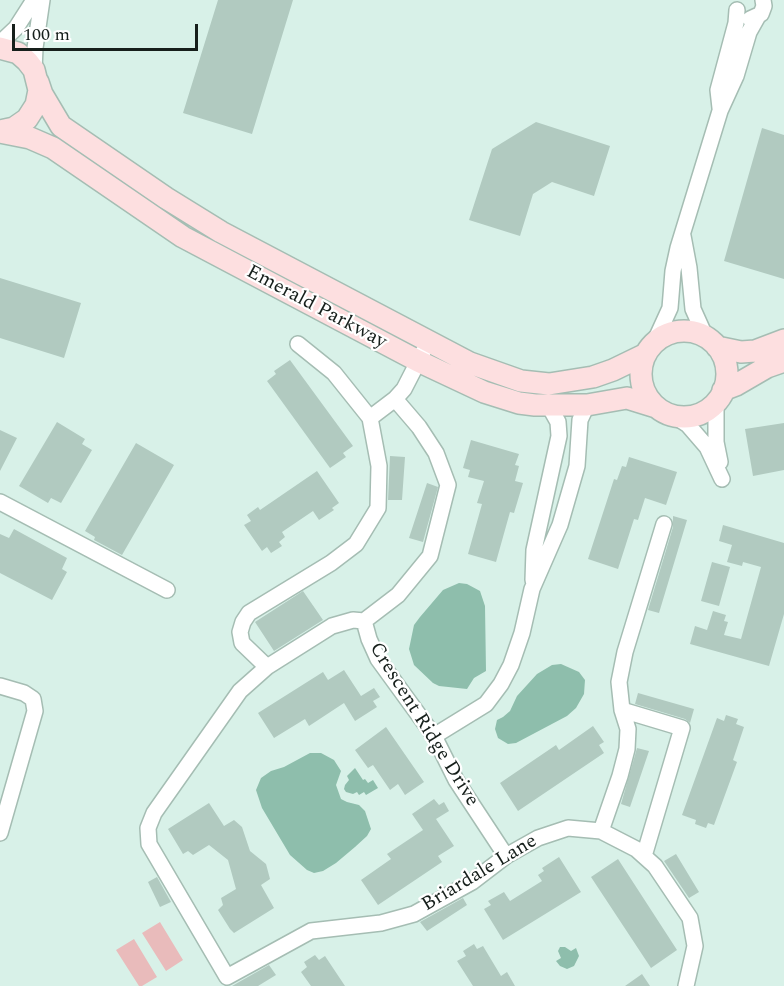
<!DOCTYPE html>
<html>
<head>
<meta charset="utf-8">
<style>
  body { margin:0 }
  #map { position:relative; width:784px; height:986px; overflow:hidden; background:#d8f1e8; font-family:Spectral,serif }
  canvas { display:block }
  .scale { position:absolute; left:12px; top:24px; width:186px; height:27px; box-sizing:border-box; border:3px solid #161f1b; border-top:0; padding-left:8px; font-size:18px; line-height:21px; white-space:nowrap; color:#161f1b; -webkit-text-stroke:4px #fff; paint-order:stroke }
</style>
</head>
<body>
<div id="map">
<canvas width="784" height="986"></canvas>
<div class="scale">100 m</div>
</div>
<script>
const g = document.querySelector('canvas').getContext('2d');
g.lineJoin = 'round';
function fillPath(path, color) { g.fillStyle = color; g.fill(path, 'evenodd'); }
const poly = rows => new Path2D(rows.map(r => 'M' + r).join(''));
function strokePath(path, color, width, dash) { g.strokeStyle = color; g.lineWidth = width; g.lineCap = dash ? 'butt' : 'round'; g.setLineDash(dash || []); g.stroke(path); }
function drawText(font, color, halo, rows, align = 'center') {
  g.font = font + ' Spectral,serif'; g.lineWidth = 4.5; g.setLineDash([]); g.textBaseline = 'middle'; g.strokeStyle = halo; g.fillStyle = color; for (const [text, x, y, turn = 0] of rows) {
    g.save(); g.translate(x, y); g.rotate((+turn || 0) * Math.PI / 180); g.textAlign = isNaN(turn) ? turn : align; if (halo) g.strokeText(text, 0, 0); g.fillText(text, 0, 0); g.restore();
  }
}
fillPath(poly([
  [160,922,183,960,166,971,142,933],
  [134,939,157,977,142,986,139,986,116,950]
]), '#e9bbbb');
fillPath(poly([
  [459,583,467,584,480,591,485,606,486,671,474,678,467,689,439,686,433,683,414,665,409,649,414,625,420,617,443,590],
  [561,664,579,672,585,680,584,694,576,708,567,716,516,743,508,744,498,738,495,729,497,720,503,717,510,711,517,696,537,674,552,665],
  [310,753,321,753,334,760,341,771,336,785,341,799,347,802,359,805,365,811,371,829,367,836,355,847,336,863,323,871,314,873,307,870,290,855,262,808,256,790,261,778,271,771,284,767],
  [355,768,363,780,365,779,368,783,373,780,378,788,366,795,364,792,359,795,357,792,353,794,346,792,344,789,345,785,349,780,347,776],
  [560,947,565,947,571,951,576,948,579,956,574,966,567,969,560,966,556,961,561,958,558,951]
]), '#8ebeac');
fillPath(poly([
  [218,0,293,0,252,134,183,113],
  [536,122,610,146,594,196,552,182,533,194,520,236,469,220,492,149],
  [762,128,784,135,784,279,724,261],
  [0,278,81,303,64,358,0,338],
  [290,360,353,446,343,453,346,457,330,468,267,381,276,374,274,371],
  [57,422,85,439,82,444,92,450,61,503,51,498,48,503,19,486],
  [784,423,784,470,753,476,745,429],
  [0,430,17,438,0,471],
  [471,440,519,454,515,465,519,466,515,481,523,483,514,513,510,512,496,562,468,554,482,504,477,503,484,481,468,477,470,470,463,468],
  [136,443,174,465,122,555,94,540,95,537,85,531],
  [390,456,405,457,402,500,388,500],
  [629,457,677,472,666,505,645,498,638,520,634,519,618,569,588,559,614,479,617,480,622,466,626,467],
  [317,471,339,503,332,508,334,510,319,520,313,511,282,532,285,537,279,542,282,546,271,553,267,547,262,551,244,525,251,521,247,515,258,507,260,510],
  [427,483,438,487,423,542,409,538],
  [673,516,687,520,659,613,648,610,673,527],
  [723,525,784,543,784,614,769,666,690,644,695,626,707,630,713,611,726,615,724,621,728,622,724,635,741,639,761,567,743,562,742,566,727,562,732,545,719,541],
  [14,529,67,558,62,569,67,572,52,600,0,573,0,534,9,538],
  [712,562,730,567,719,606,701,601],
  [303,591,323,620,274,651,255,622],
  [344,670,361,696,374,688,380,697,373,701,377,707,355,721,344,703,309,726,305,719,274,738,258,713,323,672,328,680],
  [638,693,694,709,690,723,685,719,635,704],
  [726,715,738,719,736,724,744,727,733,760,737,762,714,825,708,823,706,828,695,824,696,820,682,815,717,718,724,721],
  [593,726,604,742,599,745,604,753,518,811,500,783,556,745,559,750],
  [386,727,424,782,405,795,398,784,390,790,373,765,368,768,355,750],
  [637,748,649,751,630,807,621,804],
  [434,799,439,805,444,802,449,811,436,819,454,846,438,856,442,862,378,905,361,880,391,859,387,854,423,830,412,814],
  [209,803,224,826,234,820,242,827,250,851,266,864,270,879,261,885,274,908,234,933,230,929,218,910,223,905,221,898,236,889,228,860,209,845,193,855,188,851,183,854,168,829],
  [676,854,699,892,689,898,664,861],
  [559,857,581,892,503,940,484,909,491,905,488,901,504,892,510,901,542,881,538,875,544,871,542,868],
  [618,859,677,950,651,968,591,877],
  [157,877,171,902,160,907,148,882],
  [463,898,467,905,427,931,420,922],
  [474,944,477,949,483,946,501,976,507,972,515,986,473,986,457,961,466,956,463,951],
  [315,955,319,960,325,956,345,986,311,986,301,972,307,967,304,962],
  [269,965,276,975,258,986,232,986],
  [642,974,650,986,625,986]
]), '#b1cac0');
const street = poly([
  [750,19,761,14,764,6,763,0],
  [0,43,16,28,34,0],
  [34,70,35,48,42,0],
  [720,108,718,90,736,23,737,10],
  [683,236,689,268,693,309,706,338],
  [654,343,670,308,673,271,678,248,720,111,736,76,749,32,758,16],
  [298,344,334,373,370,418],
  [395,399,419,427,436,453,448,485,430,556,398,595,364,621,353,620,332,626,267,667,240,691,154,813,148,828,149,844,227,977,311,931,381,923,414,914,472,882,506,856,538,838,568,828,601,831,636,849,655,866,690,918,695,946,686,986],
  [716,402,716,442,720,462],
  [674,416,688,425,707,447,722,479],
  [0,502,167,590],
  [533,580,534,550,559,436,558,422,549,406],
  [364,621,369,639,378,659,434,736,456,780,506,856],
  [267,667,242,643,240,632,243,622,249,613,331,563,356,544,378,508,379,466,370,418,395,399,404,389,423,352],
  [0,686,24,693,33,699,35,711,0,833],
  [434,736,486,704,501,684,511,665,522,633,532,589,560,525,577,466,580,420,587,405],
  [601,831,620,776,627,749,628,729,622,710],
  [644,856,682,728,622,710,619,682,625,652,664,524]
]);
const secondary = poly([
  [0,48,18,53,27,61,34,70,39,90,36,105,27,119,14,128,0,131],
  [38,82,42,94,61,126,166,198,221,232,470,363,521,381,549,384,593,377,613,370,646,354],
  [0,132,30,138,53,148,183,237,418,361,484,392,519,403,535,405,587,405,627,398,656,407],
  '641 374a43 43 0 1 1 86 0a43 43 0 1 1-86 0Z',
  [717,347,741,352,755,351,784,340],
  [723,390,736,385,767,367,784,361]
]);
strokePath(street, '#a5bdb3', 18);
strokePath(secondary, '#a5bdb3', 24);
strokePath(street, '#fff', 15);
strokePath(secondary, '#fddfe0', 21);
drawText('20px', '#161f1b', '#fff', [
  ["Emerald Parkway",316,308,28],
  ["Crescent Ridge Drive",423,725,58],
  ["Briardale Lane",480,874,-31]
]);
</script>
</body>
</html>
